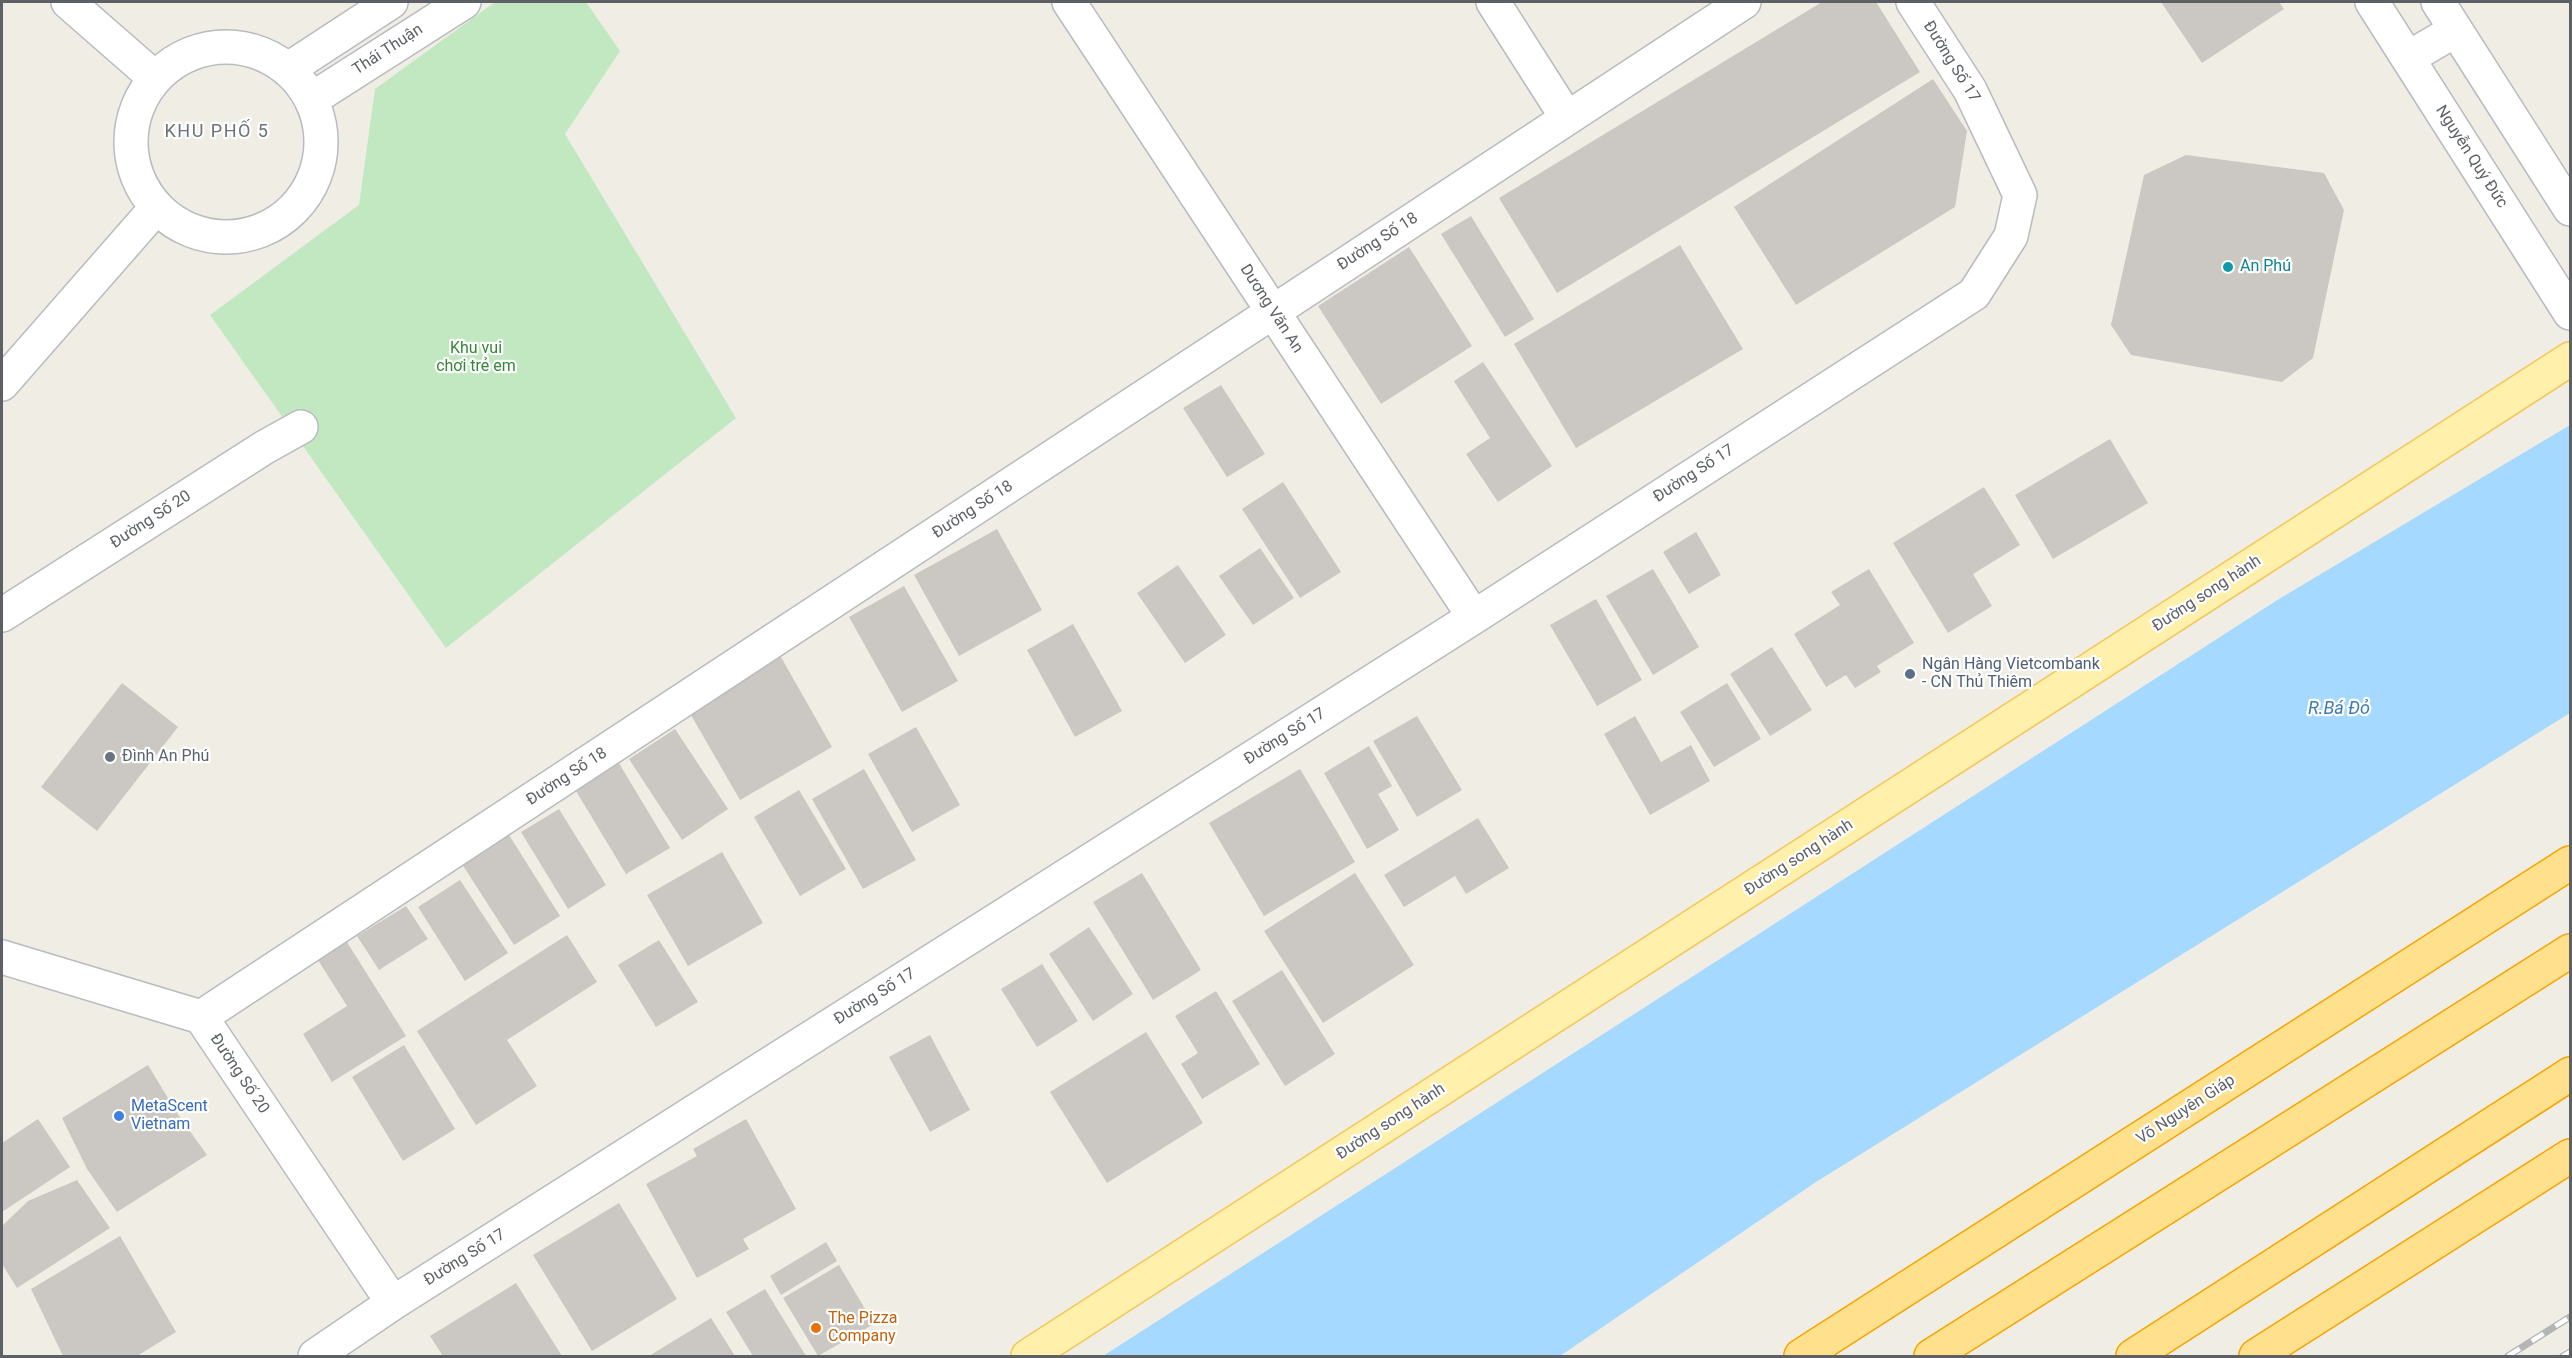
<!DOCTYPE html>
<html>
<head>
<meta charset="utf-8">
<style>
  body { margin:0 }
  #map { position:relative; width:2572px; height:1358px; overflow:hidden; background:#f0ede5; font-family:Roboto,sans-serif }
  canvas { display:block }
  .frame { position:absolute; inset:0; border:3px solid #5d6166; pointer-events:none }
</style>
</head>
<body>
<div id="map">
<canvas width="2572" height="1358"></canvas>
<div class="frame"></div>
</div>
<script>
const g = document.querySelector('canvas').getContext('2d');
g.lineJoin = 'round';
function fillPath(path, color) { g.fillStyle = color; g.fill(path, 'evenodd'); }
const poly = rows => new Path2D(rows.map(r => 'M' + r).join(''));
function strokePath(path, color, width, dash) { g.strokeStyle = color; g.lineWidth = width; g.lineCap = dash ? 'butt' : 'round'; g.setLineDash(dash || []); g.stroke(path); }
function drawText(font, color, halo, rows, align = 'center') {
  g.font = font + ' Roboto,sans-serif'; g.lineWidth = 4.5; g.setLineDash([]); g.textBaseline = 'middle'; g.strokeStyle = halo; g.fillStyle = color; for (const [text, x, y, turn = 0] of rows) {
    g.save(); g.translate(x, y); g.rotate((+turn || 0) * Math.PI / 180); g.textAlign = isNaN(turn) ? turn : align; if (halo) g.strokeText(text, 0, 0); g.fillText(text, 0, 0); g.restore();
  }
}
fillPath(poly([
  [495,2,586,2,620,51,565,134,736,418,446,648,210,315,359,205,375,89]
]), '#c2e8c2');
fillPath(poly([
  [2570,425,2570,713,1816,1182,1560,1356,1103,1356,2279,599]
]), '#a6d9ff');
fillPath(poly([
  [1822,2,1876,2,1920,72,1557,293,1499,198],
  [2161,2,2279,2,2284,9,2202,63],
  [1933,79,1967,131,1955,207,1796,305,1734,207],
  [2186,155,2324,173,2344,210,2313,358,2282,382,2131,355,2111,325,2144,175],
  [1471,216,1534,319,1505,337,1441,234],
  [1680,245,1743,349,1576,448,1514,344],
  [1409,247,1472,346,1381,404,1318,306],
  [1483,362,1552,466,1498,502,1466,454,1490,438,1454,381],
  [1221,385,1265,454,1227,477,1183,408],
  [2110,439,2148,503,2053,559,2015,495],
  [1283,482,1341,572,1300,598,1242,509],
  [1984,487,2020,545,1973,574,1992,606,1948,633,1893,543],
  [997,529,1042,610,959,656,914,575],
  [1696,532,1721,575,1689,594,1663,552],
  [1260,548,1294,598,1253,625,1219,576],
  [1178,565,1226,635,1185,663,1137,593],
  [1653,569,1699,647,1653,675,1606,596],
  [1869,569,1914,643,1877,666,1881,672,1855,688,1846,675,1826,687,1794,634,1840,605,1831,592],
  [904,586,958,681,902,712,849,617],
  [1596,599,1642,680,1597,706,1550,625],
  [1073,624,1122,711,1075,737,1027,650],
  [1772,647,1812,710,1770,736,1730,674],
  [781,657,832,747,740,800,688,710],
  [122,683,178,727,97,831,41,787],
  [1727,683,1761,739,1714,767,1680,712],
  [1417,716,1462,790,1417,817,1373,741],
  [1635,716,1661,762,1691,745,1710,781,1650,815,1604,734],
  [916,727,960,805,912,832,868,754],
  [675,729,728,809,682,840,629,759],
  [1369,746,1392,786,1378,794,1399,830,1367,849,1324,773],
  [617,760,670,848,626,874,573,786],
  [864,769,916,860,863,889,812,799],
  [1300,769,1355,862,1264,916,1209,823],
  [799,790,846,869,800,896,754,817],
  [559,809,606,885,568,909,521,832],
  [1478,818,1509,868,1466,894,1455,876,1404,907,1384,875],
  [509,835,560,916,514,945,462,864],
  [722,852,763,923,688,966,647,895],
  [1142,873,1201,970,1153,1000,1093,902],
  [1355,873,1414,965,1323,1023,1264,931],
  [460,880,508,953,465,981,418,907],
  [406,906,428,939,379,970,357,936],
  [1089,927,1133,994,1093,1021,1049,954],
  [340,931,406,1036,332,1082,303,1034,347,1006,311,949],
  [567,935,597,982,507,1040,537,1086,476,1125,417,1031],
  [659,940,698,1002,656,1027,618,965],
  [1042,964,1078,1021,1037,1047,1001,989],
  [1282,970,1335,1054,1285,1086,1232,1001],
  [1216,991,1260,1064,1202,1099,1181,1064,1198,1053,1175,1016],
  [1146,1032,1203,1123,1107,1183,1050,1092],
  [930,1035,970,1110,930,1132,889,1057],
  [404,1045,455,1129,403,1161,352,1077],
  [148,1065,177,1113,207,1155,117,1212,87,1169,62,1118],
  [38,1119,70,1167,2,1212,2,1143],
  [746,1119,796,1209,743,1239,749,1249,697,1278,646,1184,697,1156,693,1149],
  [77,1180,110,1228,17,1288,2,1264,2,1226,28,1201],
  [619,1203,677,1299,592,1351,533,1255],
  [120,1236,176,1332,137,1356,63,1356,31,1289],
  [826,1242,837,1261,781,1295,770,1276],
  [839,1265,874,1324,818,1356,783,1298],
  [516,1283,562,1356,443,1356,430,1336],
  [765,1289,806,1356,753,1356,726,1312],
  [711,1318,735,1356,649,1356]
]), '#cbc8c3');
const minor = poly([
  [68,2,155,78],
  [1069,2,1474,617],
  [1493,2,1567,118],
  [2372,2,2570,313],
  [2438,2,2570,209],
  '131 142a95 95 0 1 1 190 0a95 95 0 1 1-190 0Z',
  [2408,58,2456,30],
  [290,68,391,2],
  [312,99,464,2],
  [2,384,156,208],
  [2,615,265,447,301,427],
  [2,957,201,1017,393,1303],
  [201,1017,1744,2],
  [315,1356,393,1303,1474,617,1974,294,2011,236,2020,195,1970,90,1913,2]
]);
const major = poly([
  [1028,1356,2570,359]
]);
const highway = poly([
  [1801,1356,2570,863],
  [1931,1356,2570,951],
  [2133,1356,2570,1074],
  [2256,1356,2570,1156]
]);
strokePath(minor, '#b8bbbf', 36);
strokePath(major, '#f4c75a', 36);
strokePath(highway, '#f5a500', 36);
strokePath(minor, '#fff', 33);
strokePath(major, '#fff0ab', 33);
strokePath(highway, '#ffe18d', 33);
const rail = poly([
  [2508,1356,2570,1317],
  [2563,1356,2570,1352]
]);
strokePath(rail, '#b4b5b6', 7);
strokePath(rail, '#fff', 4.5, [14]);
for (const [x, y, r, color] of [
  [2228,267,6,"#0f9aa8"],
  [1910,674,6,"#5c6f8a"],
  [110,757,6,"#6b7280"],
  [119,1116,6,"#3f7fe0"],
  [816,1328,6,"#e8710a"]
]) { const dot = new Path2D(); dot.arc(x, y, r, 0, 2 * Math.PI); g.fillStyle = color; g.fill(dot); strokePath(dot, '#fff', 2); }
drawText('16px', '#5d6166', '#fff', [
  ["Thái Thuận",388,50,-33],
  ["Đường Số 17",1951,62,58],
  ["Nguyễn Quý Đức",2471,157,57],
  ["Đường Số 18",1378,242,-33],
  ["Dương Văn An",1271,309,57],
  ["Đường Số 17",1694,474,-33],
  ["Đường Số 18",973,510,-33],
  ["Đường Số 20",151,520,-33],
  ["Đường song hành",2207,594,-33],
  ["Đường Số 17",1285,737,-32],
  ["Đường Số 18",567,777,-33],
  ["Đường song hành",1799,858,-33],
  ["Đường Số 17",875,997,-32],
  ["Đường Số 20",239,1074,56],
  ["Võ Nguyên Giáp",2186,1110,-33],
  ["Đường song hành",1391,1122,-33],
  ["Đường Số 17",465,1258,-32]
]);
drawText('16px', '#0d838f', '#fff', [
  ["An Phú",2240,267]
], 'left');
drawText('16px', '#338736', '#fff', [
  ["Khu vui",476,349],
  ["chơi trẻ em",476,367]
]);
drawText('16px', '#4e5e75', '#fff', [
  ["Ngân Hàng Vietcombank",1922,665],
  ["- CN Thủ Thiêm",1922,683]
], 'left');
drawText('16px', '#5b616d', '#fff', [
  ["Đình An Phú",122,757]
], 'left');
drawText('16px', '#366cbe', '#fff', [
  ["MetaScent",131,1107],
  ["Vietnam",131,1125]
], 'left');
drawText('16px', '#c56008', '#fff', [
  ["The Pizza",828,1319],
  ["Company",828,1337]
], 'left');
g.letterSpacing = '1.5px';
drawText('18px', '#6e7378', '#fff', [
  ["KHU PHỐ 5",217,132]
]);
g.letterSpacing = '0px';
drawText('italic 18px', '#407ab4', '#fff', [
  ["R.Bá Đỏ",2339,709]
]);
</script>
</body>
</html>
